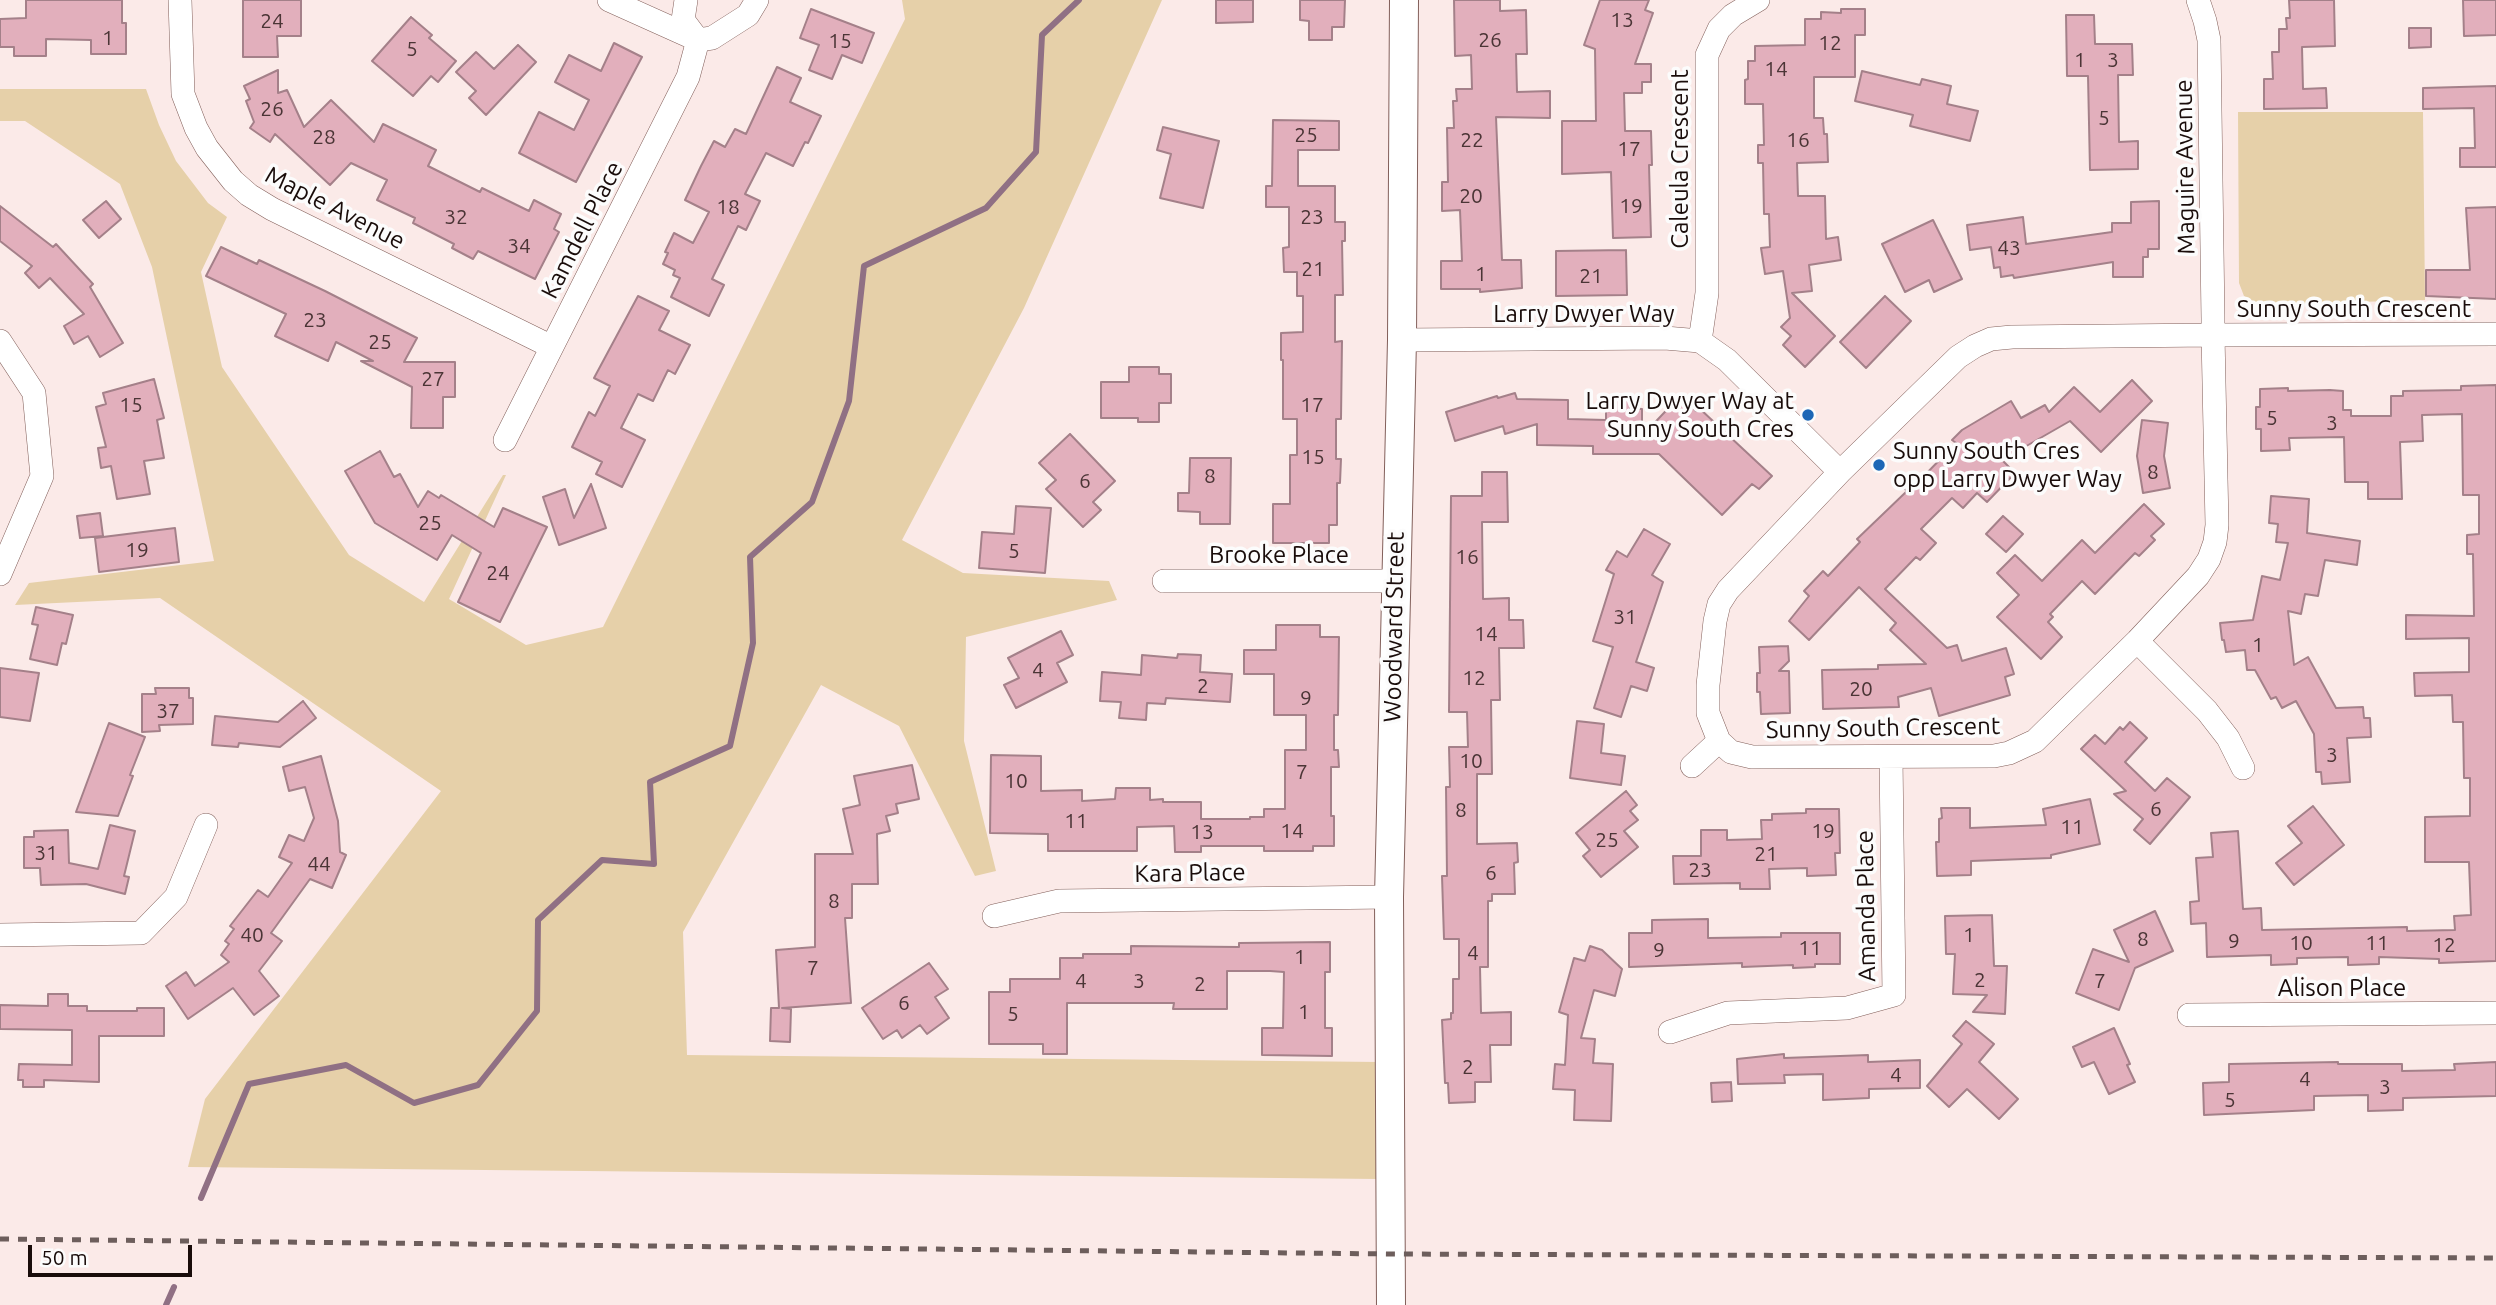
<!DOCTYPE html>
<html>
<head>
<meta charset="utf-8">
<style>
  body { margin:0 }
  #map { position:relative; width:2496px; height:1305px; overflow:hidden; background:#fbeae8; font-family:Ubuntu,sans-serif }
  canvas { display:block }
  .scale { position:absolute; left:28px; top:1245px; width:164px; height:32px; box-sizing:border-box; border:4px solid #190c0a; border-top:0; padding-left:9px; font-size:21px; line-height:24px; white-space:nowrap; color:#190c0a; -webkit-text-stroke:5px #fcfcfc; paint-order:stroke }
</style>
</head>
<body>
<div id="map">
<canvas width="2496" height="1305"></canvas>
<div class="scale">50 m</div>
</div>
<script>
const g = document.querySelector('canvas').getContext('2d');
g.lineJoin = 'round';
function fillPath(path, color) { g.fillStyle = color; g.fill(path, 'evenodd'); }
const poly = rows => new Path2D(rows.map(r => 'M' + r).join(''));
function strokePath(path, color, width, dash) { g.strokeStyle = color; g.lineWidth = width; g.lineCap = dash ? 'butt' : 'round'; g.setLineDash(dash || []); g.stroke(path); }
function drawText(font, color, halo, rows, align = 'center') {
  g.font = font + ' Ubuntu,sans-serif'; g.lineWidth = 7; g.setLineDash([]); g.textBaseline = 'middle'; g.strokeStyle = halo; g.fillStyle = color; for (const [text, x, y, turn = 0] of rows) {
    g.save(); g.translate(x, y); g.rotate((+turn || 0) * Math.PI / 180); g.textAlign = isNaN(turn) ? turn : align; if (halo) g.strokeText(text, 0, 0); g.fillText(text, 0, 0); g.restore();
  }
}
fillPath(poly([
  [902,0,1162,0,1024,308,902,540,963,573,1109,581,1117,600,966,637,964,741,996,871,975,876,899,726,821,685,683,932,687,1055,1380,1062,1378,1179,188,1167,205,1099,441,791,160,598,15,605,29,583,214,561,152,267,120,184,25,121,0,121,0,89,146,89,159,125,176,161,208,203,227,217,201,272,222,367,349,555,424,602,503,475,506,475,449,599,526,645,603,627,905,19],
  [2238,112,2423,112,2425,300,2259,305,2244,296,2239,283]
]), '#e6d0a9');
strokePath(poly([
  [201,1198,249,1084,346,1065,414,1103,478,1085,537,1011,538,920,602,860,654,864,650,782,730,746,753,643,750,557,812,502,849,401,864,266,986,208,1036,152,1042,35,1079,0],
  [166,1305,174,1287]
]), '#907084', 6);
const building = poly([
  [26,0,122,0,122,23,126,23,126,54,91,54,91,40,46,39,46,56,14,56,14,47,0,47,0,19,26,18,26,0],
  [243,0,301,0,301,36,277,36,278,57,243,57,243,0],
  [1216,0,1253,0,1253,22,1216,23,1216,0],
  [1300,0,1345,0,1344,27,1332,27,1332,40,1309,40,1309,21,1300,20,1300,0],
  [1454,0,1500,0,1500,11,1526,10,1527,54,1516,54,1517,92,1550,91,1550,118,1496,117,1502,260,1521,260,1522,288,1480,292,1480,289,1441,289,1441,261,1462,261,1460,210,1442,211,1442,182,1448,182,1447,128,1454,128,1453,101,1457,101,1456,89,1472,89,1471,55,1455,56,1454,0],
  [1600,0,1649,0,1645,10,1653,13,1635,64,1651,64,1651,82,1642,82,1642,93,1624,93,1625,131,1651,131,1652,165,1649,165,1651,237,1613,238,1611,172,1562,174,1562,121,1596,121,1595,49,1584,45,1600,0],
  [2289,0,2334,0,2335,46,2302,47,2303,89,2326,88,2327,108,2264,109,2264,79,2273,79,2272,52,2279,52,2279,29,2287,29,2286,18,2290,18,2289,0],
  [2463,0,2496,0,2496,35,2464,36,2463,0],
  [811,9,874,33,862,63,842,55,832,79,809,70,819,45,800,38,811,9],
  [1841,9,1865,9,1865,35,1855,35,1855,77,1814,77,1814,118,1823,118,1824,134,1827,134,1828,162,1797,163,1798,196,1825,196,1826,239,1838,237,1841,260,1809,265,1812,291,1792,293,1835,336,1805,367,1783,345,1791,336,1781,327,1790,318,1783,271,1765,274,1761,248,1770,247,1769,214,1764,214,1763,163,1758,163,1758,145,1764,145,1763,104,1745,104,1745,80,1748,79,1748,61,1755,61,1755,46,1805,45,1805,19,1821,19,1821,12,1841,13,1841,9],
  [2066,15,2094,15,2095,44,2132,44,2133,75,2118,75,2119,142,2138,141,2138,169,2090,170,2088,76,2067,76,2066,15],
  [411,17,432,35,429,38,456,61,438,82,431,76,413,96,372,61,411,17],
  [2409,28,2431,28,2431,47,2409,48,2409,28],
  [614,43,642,57,576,182,519,153,539,112,574,130,589,100,555,82,569,55,601,71,614,43],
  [518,45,536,62,486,115,469,98,476,91,456,72,476,52,494,69,518,45],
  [777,67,801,78,790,102,821,116,808,143,805,142,793,166,766,153,745,194,760,201,746,230,738,226,712,279,724,285,709,316,671,297,680,278,673,275,675,270,663,264,668,253,665,252,674,233,693,243,709,212,685,200,701,166,714,141,725,147,735,129,746,134,777,67],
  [278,70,278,93,287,90,304,127,331,100,374,142,383,124,436,150,428,166,480,192,482,188,529,211,534,200,561,214,554,229,559,232,535,279,478,251,473,259,452,248,454,244,413,223,415,218,377,200,387,180,351,163,330,185,275,134,270,142,250,128,254,122,246,101,250,99,244,86,278,70],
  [1862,71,1920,85,1922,79,1951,86,1947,104,1978,111,1970,141,1910,126,1913,115,1855,101,1862,71],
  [2496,86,2496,167,2460,167,2460,148,2475,148,2474,108,2423,109,2423,88,2496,86],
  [1273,120,1339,121,1339,150,1298,150,1298,186,1335,186,1335,222,1345,222,1345,241,1342,241,1343,295,1335,295,1335,342,1342,341,1341,419,1336,419,1336,459,1341,459,1340,483,1337,483,1337,525,1329,525,1329,543,1273,543,1273,504,1290,504,1290,455,1297,455,1297,419,1283,419,1283,360,1281,360,1281,333,1303,332,1303,296,1297,296,1297,272,1284,272,1283,248,1289,247,1289,207,1266,207,1266,186,1272,186,1273,120],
  [1163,127,1219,141,1203,208,1160,198,1171,154,1157,150,1163,127],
  [106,201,121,219,99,238,83,220,106,201],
  [2159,201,2159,249,2148,249,2148,257,2143,257,2143,277,2113,277,2113,262,2014,278,2013,275,2001,277,2000,267,1994,268,1991,247,1970,250,1967,225,2023,217,2026,244,2112,232,2112,223,2131,223,2131,202,2159,201],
  [0,206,53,247,56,244,93,284,90,287,123,343,100,357,88,336,74,344,64,326,84,314,50,278,39,288,25,273,32,266,0,241,0,206],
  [2496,207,2496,299,2426,296,2426,270,2470,270,2466,208,2496,207],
  [1933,220,1962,279,1934,292,1929,280,1905,292,1882,244,1933,220],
  [221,247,257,264,259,260,325,291,417,338,404,362,455,362,455,397,443,397,443,428,411,428,412,387,361,361,373,361,336,342,328,361,275,336,286,314,206,276,221,247],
  [1626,250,1627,295,1556,296,1556,251,1626,250],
  [638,296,669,311,659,330,690,345,675,374,668,370,653,401,638,394,621,428,645,440,622,487,596,474,602,462,572,447,589,412,595,416,610,386,594,378,638,296],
  [1885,296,1911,321,1866,368,1840,342,1885,296],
  [1129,367,1159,367,1159,374,1171,374,1171,403,1159,403,1159,422,1138,422,1138,418,1101,418,1101,382,1129,382,1129,367],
  [154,379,164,418,157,420,164,458,144,461,150,494,117,499,111,466,101,468,98,448,106,447,96,407,106,404,103,393,154,379],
  [2132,380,2152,401,2101,452,2070,421,2002,460,2015,473,1987,502,1977,493,1963,508,1952,498,1921,529,1936,543,1920,560,1916,557,1885,589,1947,648,1957,645,1962,661,2006,648,2014,674,2005,677,2010,695,1939,716,1931,688,1898,697,1899,707,1823,709,1822,670,1878,669,1878,665,1926,664,1890,630,1896,623,1859,587,1809,640,1789,621,1809,596,1804,591,1823,571,1828,576,1860,542,1857,539,1907,491,1904,488,1918,474,1922,478,1956,443,1952,440,1962,430,2011,401,2021,418,2045,405,2049,412,2074,387,2100,412,2132,380],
  [2496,385,2496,961,2439,963,2439,959,2379,957,2379,964,2348,965,2348,957,2297,958,2297,964,2271,965,2271,955,2207,957,2206,923,2191,924,2190,902,2199,901,2196,858,2213,857,2211,833,2238,831,2243,909,2261,908,2262,930,2407,927,2407,931,2455,930,2454,916,2471,915,2469,862,2425,862,2425,817,2470,816,2470,778,2464,778,2463,722,2453,722,2452,695,2415,696,2414,673,2469,672,2469,638,2406,639,2406,615,2474,616,2473,554,2467,554,2467,535,2479,534,2479,495,2463,495,2462,414,2422,415,2423,441,2400,442,2402,499,2368,499,2368,482,2345,482,2344,437,2289,438,2290,450,2261,451,2261,429,2256,429,2256,407,2260,407,2260,389,2288,388,2288,391,2330,390,2343,391,2343,410,2351,410,2351,416,2391,416,2391,396,2403,396,2403,391,2461,390,2461,386,2496,385],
  [1515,393,1517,399,1568,400,1568,419,1606,420,1606,398,1630,398,1630,408,1642,409,1642,436,1680,396,1696,411,1699,408,1772,476,1759,489,1752,484,1722,515,1659,454,1593,454,1593,446,1537,445,1537,424,1505,434,1503,426,1455,441,1446,412,1497,396,1498,398,1515,393],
  [2142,420,2168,423,2164,456,2170,488,2143,493,2137,456,2142,420],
  [1070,434,1115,481,1093,502,1101,510,1083,527,1046,489,1056,480,1039,463,1070,434],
  [380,451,394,477,400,474,418,507,428,491,439,498,441,495,494,527,503,508,547,527,500,622,458,602,481,553,452,535,437,560,375,523,345,471,380,451],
  [1190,458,1231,458,1230,524,1200,524,1200,512,1178,511,1178,493,1189,493,1190,458],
  [1482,472,1507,472,1508,522,1482,522,1483,599,1509,598,1509,620,1523,620,1524,648,1499,648,1500,700,1491,700,1492,774,1477,774,1477,844,1517,843,1518,862,1514,863,1515,894,1492,894,1492,901,1488,901,1488,967,1480,967,1481,1013,1511,1012,1511,1045,1490,1045,1491,1082,1475,1082,1475,1102,1449,1103,1448,1083,1445,1083,1442,1020,1451,1019,1451,1013,1453,1013,1453,979,1459,979,1459,939,1444,939,1442,876,1447,876,1446,787,1450,787,1449,747,1468,747,1467,712,1449,712,1451,496,1482,496,1482,472],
  [591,484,606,528,559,545,543,497,565,489,574,518,591,484],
  [2271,496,2309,499,2307,533,2360,541,2357,565,2325,560,2318,596,2305,594,2301,614,2288,611,2294,665,2308,657,2336,708,2363,707,2364,718,2370,718,2371,737,2347,738,2350,782,2322,784,2321,772,2316,772,2314,734,2296,701,2282,708,2276,697,2271,699,2255,670,2247,670,2245,650,2226,652,2224,640,2222,640,2220,623,2253,620,2262,576,2280,580,2288,543,2276,542,2278,524,2269,523,2271,496],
  [2144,504,2164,524,2151,536,2155,540,2139,556,2135,553,2095,594,2082,581,2050,614,2053,617,2048,622,2062,637,2041,659,1997,617,2019,595,1997,573,2015,555,2042,581,2082,540,2095,553,2144,504],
  [1016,506,1051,508,1045,573,979,568,982,532,1014,534,1016,506],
  [100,513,103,536,80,538,77,516,100,513],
  [2003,516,2023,534,2006,552,1986,534,2003,516],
  [175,528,179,562,99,572,95,538,175,528],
  [1644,529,1670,544,1652,575,1663,582,1636,662,1654,668,1647,691,1631,686,1621,717,1594,708,1613,647,1593,641,1614,574,1606,570,1617,551,1627,557,1644,529],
  [36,607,73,615,66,644,62,643,57,665,30,659,38,625,32,624,36,607],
  [1276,625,1320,625,1320,637,1339,637,1338,715,1334,715,1334,750,1338,750,1339,767,1331,767,1331,816,1334,816,1334,846,1313,846,1313,851,1264,851,1264,846,1201,846,1201,852,1175,852,1174,826,1137,827,1137,851,1048,851,1048,834,990,833,991,755,1041,756,1041,791,1082,790,1082,801,1115,799,1116,788,1150,788,1150,800,1163,799,1163,802,1201,802,1201,819,1250,819,1250,817,1264,817,1264,809,1285,809,1285,750,1306,750,1306,715,1274,715,1274,674,1244,674,1244,650,1276,650,1276,625],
  [1061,631,1073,655,1057,663,1067,682,1016,708,1004,685,1019,678,1008,658,1061,631],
  [1788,646,1789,661,1779,671,1789,671,1790,713,1761,714,1760,692,1757,692,1757,673,1760,673,1759,647,1788,646],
  [1178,654,1201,655,1200,672,1232,674,1230,702,1166,698,1165,704,1147,703,1146,720,1119,718,1121,702,1100,701,1102,672,1141,675,1142,655,1177,658,1178,654],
  [0,668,39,673,30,721,0,717,0,668],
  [155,688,189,688,189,698,193,698,193,724,159,725,160,731,142,732,142,694,156,694,155,688],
  [303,701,316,718,280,747,239,743,238,747,212,745,215,716,278,722,303,701],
  [1577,721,1604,724,1601,753,1625,756,1621,785,1570,778,1577,721],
  [2130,722,2147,738,2125,762,2155,791,2167,778,2190,797,2150,844,2134,830,2143,819,2114,794,2126,791,2081,749,2095,735,2105,744,2120,727,2123,730,2130,722],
  [109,723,145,737,130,775,133,776,118,816,76,812,109,723],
  [321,756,338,821,340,852,346,855,332,888,310,879,271,933,282,941,259,971,279,996,254,1015,233,988,188,1019,166,986,186,972,195,986,229,962,221,955,229,944,225,941,234,929,230,926,258,890,268,897,292,863,279,857,289,835,304,841,314,818,305,787,289,791,283,767,321,756],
  [912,765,919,799,896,804,898,813,886,816,890,831,877,834,878,884,852,884,852,918,845,918,851,1003,782,1008,791,1009,790,1042,770,1041,771,1008,779,1008,776,950,815,947,815,854,853,854,843,809,860,805,854,776,912,765],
  [1626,791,1637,805,1630,811,1638,820,1624,831,1638,847,1601,877,1583,856,1590,850,1576,833,1626,791],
  [2090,799,2100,844,2051,855,2051,858,1971,861,1971,875,1937,876,1936,842,1939,842,1939,819,1942,818,1941,808,1970,808,1970,828,2046,825,2043,809,2090,799],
  [2313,806,2344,845,2294,885,2276,863,2302,843,2288,826,2313,806],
  [1806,809,1839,809,1840,853,1835,853,1836,875,1807,876,1807,868,1769,869,1770,889,1740,889,1740,883,1674,884,1673,856,1701,856,1701,830,1727,830,1727,840,1762,839,1761,820,1772,820,1772,814,1806,813,1806,809],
  [110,825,135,831,124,876,129,877,125,894,86,884,41,885,40,868,24,868,24,837,34,837,34,831,68,830,69,863,98,869,110,825],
  [2155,911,2173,951,2135,968,2119,1010,2076,993,2093,949,2129,962,2114,930,2155,911],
  [1992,915,1994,966,2007,966,2005,1014,1973,1012,1987,995,1953,994,1955,954,1946,954,1945,916,1992,915],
  [1708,919,1708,938,1781,937,1781,933,1840,933,1840,964,1815,964,1815,967,1793,968,1793,965,1742,967,1742,963,1629,967,1629,933,1652,933,1652,920,1708,919],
  [1330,942,1330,972,1325,972,1325,1028,1332,1028,1332,1056,1262,1055,1262,1028,1283,1028,1284,972,1270,971,1227,971,1227,1009,1173,1009,1174,1003,1067,1003,1067,1054,1043,1054,1043,1044,989,1044,989,992,1010,992,1010,979,1060,979,1060,958,1083,958,1083,954,1131,954,1131,946,1239,947,1239,943,1330,942],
  [1590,946,1602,950,1622,969,1615,996,1594,990,1581,1038,1595,1039,1593,1063,1613,1064,1611,1121,1574,1120,1575,1090,1553,1089,1555,1064,1565,1065,1568,1015,1559,1012,1574,958,1585,961,1590,946],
  [929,963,948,989,935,997,949,1018,927,1034,920,1025,902,1038,897,1030,883,1039,862,1008,929,963],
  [48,994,68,994,68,1006,87,1006,87,1011,137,1011,137,1008,164,1008,164,1036,99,1036,99,1082,44,1080,44,1087,23,1087,23,1080,18,1080,19,1064,72,1065,72,1030,0,1029,0,1005,48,1006,48,994],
  [1966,1021,1994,1044,1979,1062,2018,1099,1999,1119,1967,1089,1949,1107,1927,1086,1962,1044,1953,1036,1966,1021],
  [2114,1028,2130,1064,2127,1065,2135,1082,2109,1094,2094,1062,2082,1067,2073,1047,2114,1028],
  [1784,1054,1784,1058,1868,1055,1868,1062,1920,1060,1920,1088,1869,1089,1869,1098,1823,1100,1823,1074,1784,1075,1785,1083,1738,1084,1737,1059,1784,1054],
  [2338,1062,2338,1064,2402,1064,2402,1071,2455,1070,2454,1064,2496,1062,2496,1096,2403,1098,2403,1110,2368,1111,2368,1095,2314,1096,2314,1110,2204,1115,2203,1083,2229,1082,2229,1064,2338,1062],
  [1731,1082,1732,1101,1712,1102,1711,1083,1731,1082]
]);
fillPath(building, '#e2afbc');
strokePath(building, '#a48089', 2);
const minor = poly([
  [180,0,183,94,196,128,207,148,233,181,249,195,272,209,552,347],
  [609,0,698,40,712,38,748,15,757,0],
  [686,0,683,20,698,40],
  [2198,0,2205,21,2209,40,2213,319,2213,335,2217,525,2215,542,2209,559,2198,576,2137,641,2035,741,2009,753,1994,756,1752,757,1731,752,1719,741,1708,713,1708,685,1715,621,1719,604,1728,590,1840,472,1958,357,1975,346,1991,339,2012,337,2213,335,2496,334],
  [1402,340,1665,338,1700,341,1727,360,1840,472],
  [0,341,34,393,42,476,0,574],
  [1700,341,1707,293,1707,55,1719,29,1733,15,1758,0],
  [505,440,688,77,698,40],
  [1164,581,1395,581],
  [2137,641,2207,711,2228,738,2243,768],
  [1692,766,1719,741],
  [994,916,1059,901,1389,897],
  [0,935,141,933,176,897,206,825],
  [2189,1015,2496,1013],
  [1670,1032,1728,1013,1847,1008,1894,995,1891,757]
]);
const tertiary = poly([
  [1391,1305,1389,897,1402,340,1404,0]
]);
strokePath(minor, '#825f5a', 24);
strokePath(tertiary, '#825f5a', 30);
strokePath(minor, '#fff', 23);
strokePath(tertiary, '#fff', 28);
strokePath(poly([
  [0,1239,1391,1254,2496,1258]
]), '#6d5e5c', 5, [9, 9]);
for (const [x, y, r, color] of [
  [1808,415,7,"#1d67b6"],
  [1879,465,7,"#1d67b6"]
]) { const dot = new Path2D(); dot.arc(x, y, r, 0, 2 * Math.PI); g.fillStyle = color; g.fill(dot); strokePath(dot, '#fcfcfc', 2.5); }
drawText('21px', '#4b3536', null, [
  ["13",1622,20],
  ["24",272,21],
  ["1",108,38],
  ["26",1490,40],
  ["15",840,41],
  ["12",1830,43],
  ["5",412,49],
  ["1",2080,60],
  ["3",2113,60],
  ["14",1776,69],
  ["26",272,109],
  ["5",2104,118],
  ["25",1306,135],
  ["28",324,137],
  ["22",1472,140],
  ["16",1798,140],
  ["17",1629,149],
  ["20",1471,196],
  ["19",1631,206],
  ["18",728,207],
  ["32",456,217],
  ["23",1312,217],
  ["34",519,246],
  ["43",2009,248],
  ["21",1313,269],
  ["1",1481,274],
  ["21",1591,276],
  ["23",315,320],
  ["25",380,342],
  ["27",433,379],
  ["15",131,405],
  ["17",1312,405],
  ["5",2272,418],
  ["3",2332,423],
  ["15",1313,457],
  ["8",2153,472],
  ["8",1210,476],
  ["6",1085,481],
  ["25",430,523],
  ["19",137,550],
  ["5",1014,551],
  ["16",1467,557],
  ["24",498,573],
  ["31",1625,617],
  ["14",1486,634],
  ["1",2258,645],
  ["4",1038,670],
  ["12",1474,678],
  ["2",1203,686],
  ["20",1861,689],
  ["9",1306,698],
  ["37",168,711],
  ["3",2332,755],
  ["10",1471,761],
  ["7",1302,772],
  ["10",1016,781],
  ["6",2156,809],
  ["8",1461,810],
  ["11",1076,821],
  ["11",2072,827],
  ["14",1292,831],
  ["19",1823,831],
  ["13",1202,832],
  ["25",1607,840],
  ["31",46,853],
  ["21",1766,854],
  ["44",319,864],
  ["23",1700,870],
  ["6",1491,873],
  ["8",834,901],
  ["40",252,935],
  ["1",1969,935],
  ["8",2143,939],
  ["9",2234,941],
  ["10",2301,943],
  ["11",2377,943],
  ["12",2444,945],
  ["11",1810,948],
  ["9",1659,950],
  ["4",1473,953],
  ["1",1300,957],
  ["7",813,968],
  ["2",1980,980],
  ["4",1081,981],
  ["3",1139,981],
  ["7",2100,981],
  ["2",1200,984],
  ["6",904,1003],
  ["1",1304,1012],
  ["5",1013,1014],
  ["2",1468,1067],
  ["4",1896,1075],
  ["4",2305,1079],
  ["3",2385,1087],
  ["5",2230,1100]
]);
drawText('24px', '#190c0a', '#fcfcfc', [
  ["Caleula Crescent",1680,159,-90],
  ["Maguire Avenue",2185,167,-91],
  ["Maple Avenue",335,208,27],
  ["Kamdell Place",582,230,-63],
  ["Sunny South Crescent",2354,309],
  ["Larry Dwyer Way",1584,314],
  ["Brooke Place",1279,555],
  ["Woodward Street",1394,627,-89],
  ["Sunny South Crescent",1883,728,-1],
  ["Kara Place",1190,873,-1],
  ["Amanda Place",1866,906,-91],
  ["Alison Place",2342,988]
]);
drawText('24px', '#190c0a', '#fcfcfc', [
  ["Larry Dwyer Way at",1794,401],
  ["Sunny South Cres",1794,429],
  ["Sunny South Cres",1893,451,"left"],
  ["opp Larry Dwyer Way",1893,479,"left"]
], 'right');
</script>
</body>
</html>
